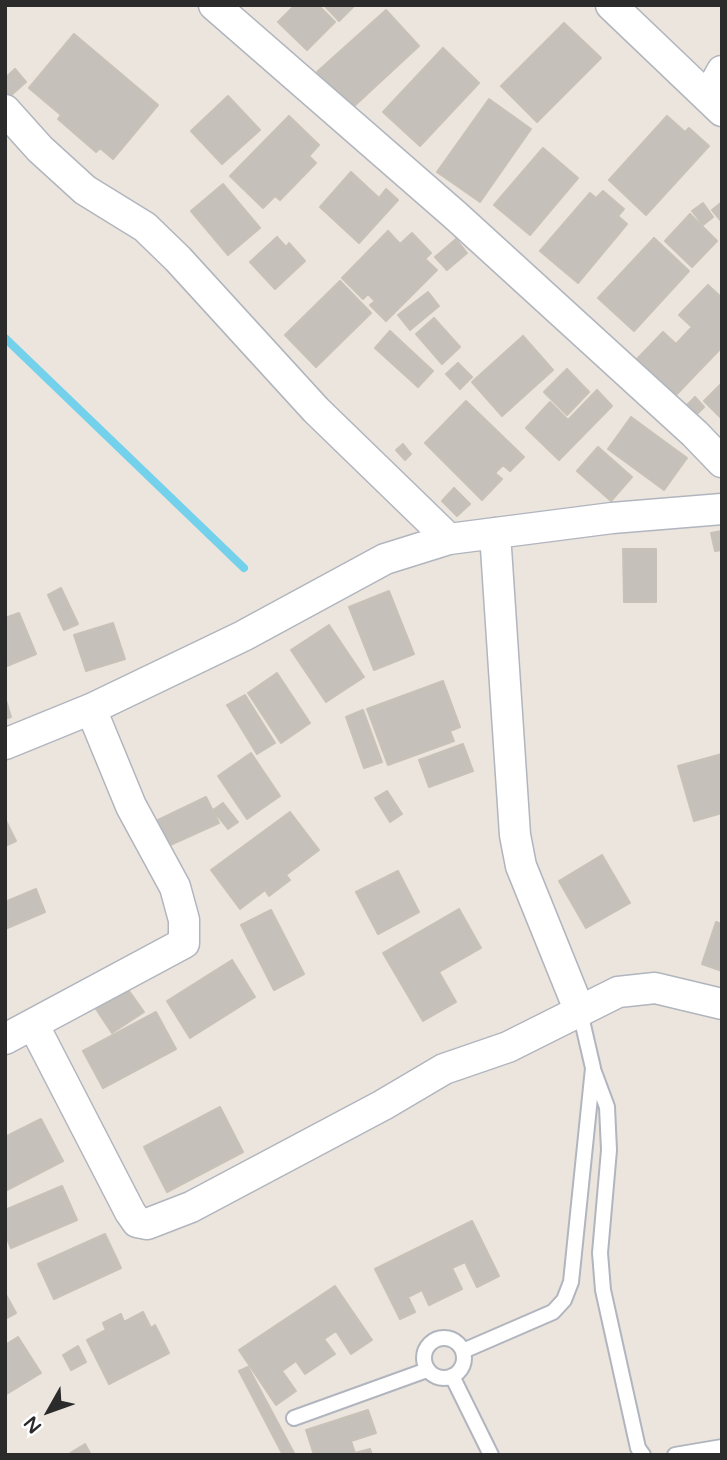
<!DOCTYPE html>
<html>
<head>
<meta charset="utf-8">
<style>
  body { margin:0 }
  #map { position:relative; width:727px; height:1460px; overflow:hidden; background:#ece5de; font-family:"Varela Round",sans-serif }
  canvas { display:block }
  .frame { position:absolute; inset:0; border:7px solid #2b2b2b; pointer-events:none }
  .north { position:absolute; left:14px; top:1376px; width:70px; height:70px; -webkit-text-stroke:5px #fff; paint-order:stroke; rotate:230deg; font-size:19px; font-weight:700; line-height:28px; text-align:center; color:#2b2b2b }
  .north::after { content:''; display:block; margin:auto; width:24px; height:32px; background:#2b2b2b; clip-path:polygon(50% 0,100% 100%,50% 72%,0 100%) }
</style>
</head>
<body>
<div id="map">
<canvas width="727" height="1460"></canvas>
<div class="frame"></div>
<div class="north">N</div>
</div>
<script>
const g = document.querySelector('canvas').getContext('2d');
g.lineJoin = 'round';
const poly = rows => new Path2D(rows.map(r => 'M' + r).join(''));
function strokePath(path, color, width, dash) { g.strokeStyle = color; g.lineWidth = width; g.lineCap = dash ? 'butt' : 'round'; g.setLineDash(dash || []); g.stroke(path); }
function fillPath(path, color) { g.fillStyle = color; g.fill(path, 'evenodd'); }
strokePath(poly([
  [5,338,244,568]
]), '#74d1eb', 8);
const building = poly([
  [295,5,318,5,335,22,307,50,278,22,295,5],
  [324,5,355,5,339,21,324,5],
  [386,10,419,46,351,109,317,72,386,10],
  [564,23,601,58,537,122,501,86,564,23],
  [74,34,158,105,113,159,100,148,96,152,58,119,61,115,29,88,74,34],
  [443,48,479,83,420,146,383,112,443,48],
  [15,69,26,82,9,97,5,93,5,78,15,69],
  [228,96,260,130,222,164,191,131,228,96],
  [489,99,531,129,480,202,437,172,489,99],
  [289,116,319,145,309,156,316,163,280,200,275,196,263,208,230,176,289,116],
  [667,116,685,132,689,128,709,146,646,215,609,180,667,116],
  [543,148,578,178,530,235,494,205,543,148],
  [351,172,379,198,386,189,398,200,359,243,320,207,351,172],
  [223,184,260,228,228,255,191,211,223,184],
  [603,191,624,209,618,216,627,224,578,283,540,251,590,193,596,198,603,191],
  [722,202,722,222,712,210,722,202],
  [703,203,713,217,703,225,692,211,703,203],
  [690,214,717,241,692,267,665,241,690,214],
  [388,231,400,244,412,233,431,253,425,259,437,270,386,321,370,305,375,301,368,294,363,299,342,278,388,231],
  [277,237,286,247,289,243,305,261,275,289,250,262,277,237],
  [654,238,689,271,634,331,598,298,654,238],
  [456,239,467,253,447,270,435,257,456,239],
  [340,281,371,313,316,367,285,335,340,281],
  [708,285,722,298,722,347,675,396,637,359,663,332,676,344,692,327,679,315,708,285],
  [428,292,439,306,410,330,398,315,428,292],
  [434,318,460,347,442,364,416,334,434,318],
  [390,331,433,371,418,387,375,348,390,331],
  [523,336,553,370,502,416,472,382,523,336],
  [458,363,472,377,460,389,446,374,458,363],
  [567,369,589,392,567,415,544,392,567,369],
  [722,383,722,419,704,401,722,383],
  [597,390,612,406,559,460,526,428,550,402,568,420,597,390],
  [695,397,704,407,695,416,686,406,695,397],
  [466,401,524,457,510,471,503,465,495,473,502,479,482,500,425,443,466,401],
  [631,417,687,458,664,490,608,449,631,417],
  [403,444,411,454,405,460,396,450,403,444],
  [598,447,632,477,611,501,577,471,598,447],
  [454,488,470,504,457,516,442,501,454,488],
  [722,531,722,550,715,551,711,533,722,531],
  [623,549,656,549,656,602,624,602,623,549],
  [61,588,78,624,64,630,48,595,61,588],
  [389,591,414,654,374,670,349,607,389,591],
  [19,613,36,654,7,666,5,618,19,613],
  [113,623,125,659,86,671,74,635,113,623],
  [329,625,364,677,326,702,291,650,329,625],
  [277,673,310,723,281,743,248,693,277,673],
  [443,681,460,727,450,731,454,741,388,765,367,709,443,681],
  [245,695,275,743,257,754,227,705,245,695],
  [5,697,11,717,5,719,5,697],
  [363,710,382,762,364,768,346,717,363,710],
  [463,744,473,771,429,787,419,760,463,744],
  [251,753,280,796,247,819,218,776,251,753],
  [722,754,722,813,694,821,678,766,722,754],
  [387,791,402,814,390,822,375,798,387,791],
  [206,797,219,823,168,846,156,821,206,797],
  [223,803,238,822,228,829,213,810,223,803],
  [290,812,319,850,286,875,290,880,269,896,265,890,240,909,211,870,290,812],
  [5,819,16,841,5,846,5,819],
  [602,855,630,903,586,928,559,881,602,855],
  [398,871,419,912,378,934,356,892,398,871],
  [36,889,45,912,5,929,5,902,36,889],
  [459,909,481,948,439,972,456,1002,423,1021,383,953,459,909],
  [271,910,304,974,274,990,241,925,271,910],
  [716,922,722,924,722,971,702,964,716,922],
  [232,960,255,997,190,1038,167,1001,232,960],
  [127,988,144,1012,112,1033,96,1009,127,988],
  [156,1012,176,1049,103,1088,83,1051,156,1012],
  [220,1107,243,1152,167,1192,144,1147,220,1107],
  [41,1119,63,1161,5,1191,5,1137,41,1119],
  [62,1186,77,1220,11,1248,5,1234,5,1210,62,1186],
  [472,1221,499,1276,477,1287,465,1262,452,1268,462,1289,429,1305,422,1290,408,1297,415,1312,400,1319,375,1269,472,1221],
  [105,1234,121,1268,54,1299,38,1264,105,1234],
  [335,1286,372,1340,351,1354,336,1331,324,1339,335,1354,305,1374,296,1361,282,1371,296,1391,276,1405,239,1350,335,1286],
  [5,1293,16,1313,5,1319,5,1293],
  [143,1312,151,1328,155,1325,169,1353,109,1384,87,1340,106,1330,103,1323,121,1314,124,1322,143,1312],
  [18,1337,41,1373,5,1395,5,1345,18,1337],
  [78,1346,86,1362,71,1370,63,1355,78,1346],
  [248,1367,295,1455,283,1455,239,1371,248,1367],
  [368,1410,376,1433,351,1441,355,1453,370,1449,372,1455,314,1455,306,1430,368,1410],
  [85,1444,91,1455,67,1455,85,1444]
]);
fillPath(building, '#c5c0b9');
strokePath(building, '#c8c1b7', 2);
const lane = poly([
  [594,1072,607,1107,609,1150,600,1253,603,1290,638,1448,643,1455],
  '424 1358a20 20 0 1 1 40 0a20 20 0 1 1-40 0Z',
  [463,1351,553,1312,564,1300,571,1282,593,1068,580,1012],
  [452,1376,491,1455],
  [294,1418,427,1370],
  [675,1455,722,1447]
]);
const street = poly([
  [214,5,455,215,695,434,722,462],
  [611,5,722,111],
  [708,96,722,71],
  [5,110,40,149,85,190,145,227,178,259,316,410,449,539],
  [495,533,515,835,521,866,580,1012],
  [5,744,91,709,243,636,385,559,449,539,612,518,722,509],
  [33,1024,130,1212,137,1222,147,1224,191,1207,383,1105,444,1069,508,1047,618,992,655,988,722,1004],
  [5,1039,184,943,184,920,175,887,131,806,91,709]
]);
strokePath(lane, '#b1b5be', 18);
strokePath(street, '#b1b5be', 33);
strokePath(lane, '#fff', 14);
strokePath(street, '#fff', 30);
</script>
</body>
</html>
